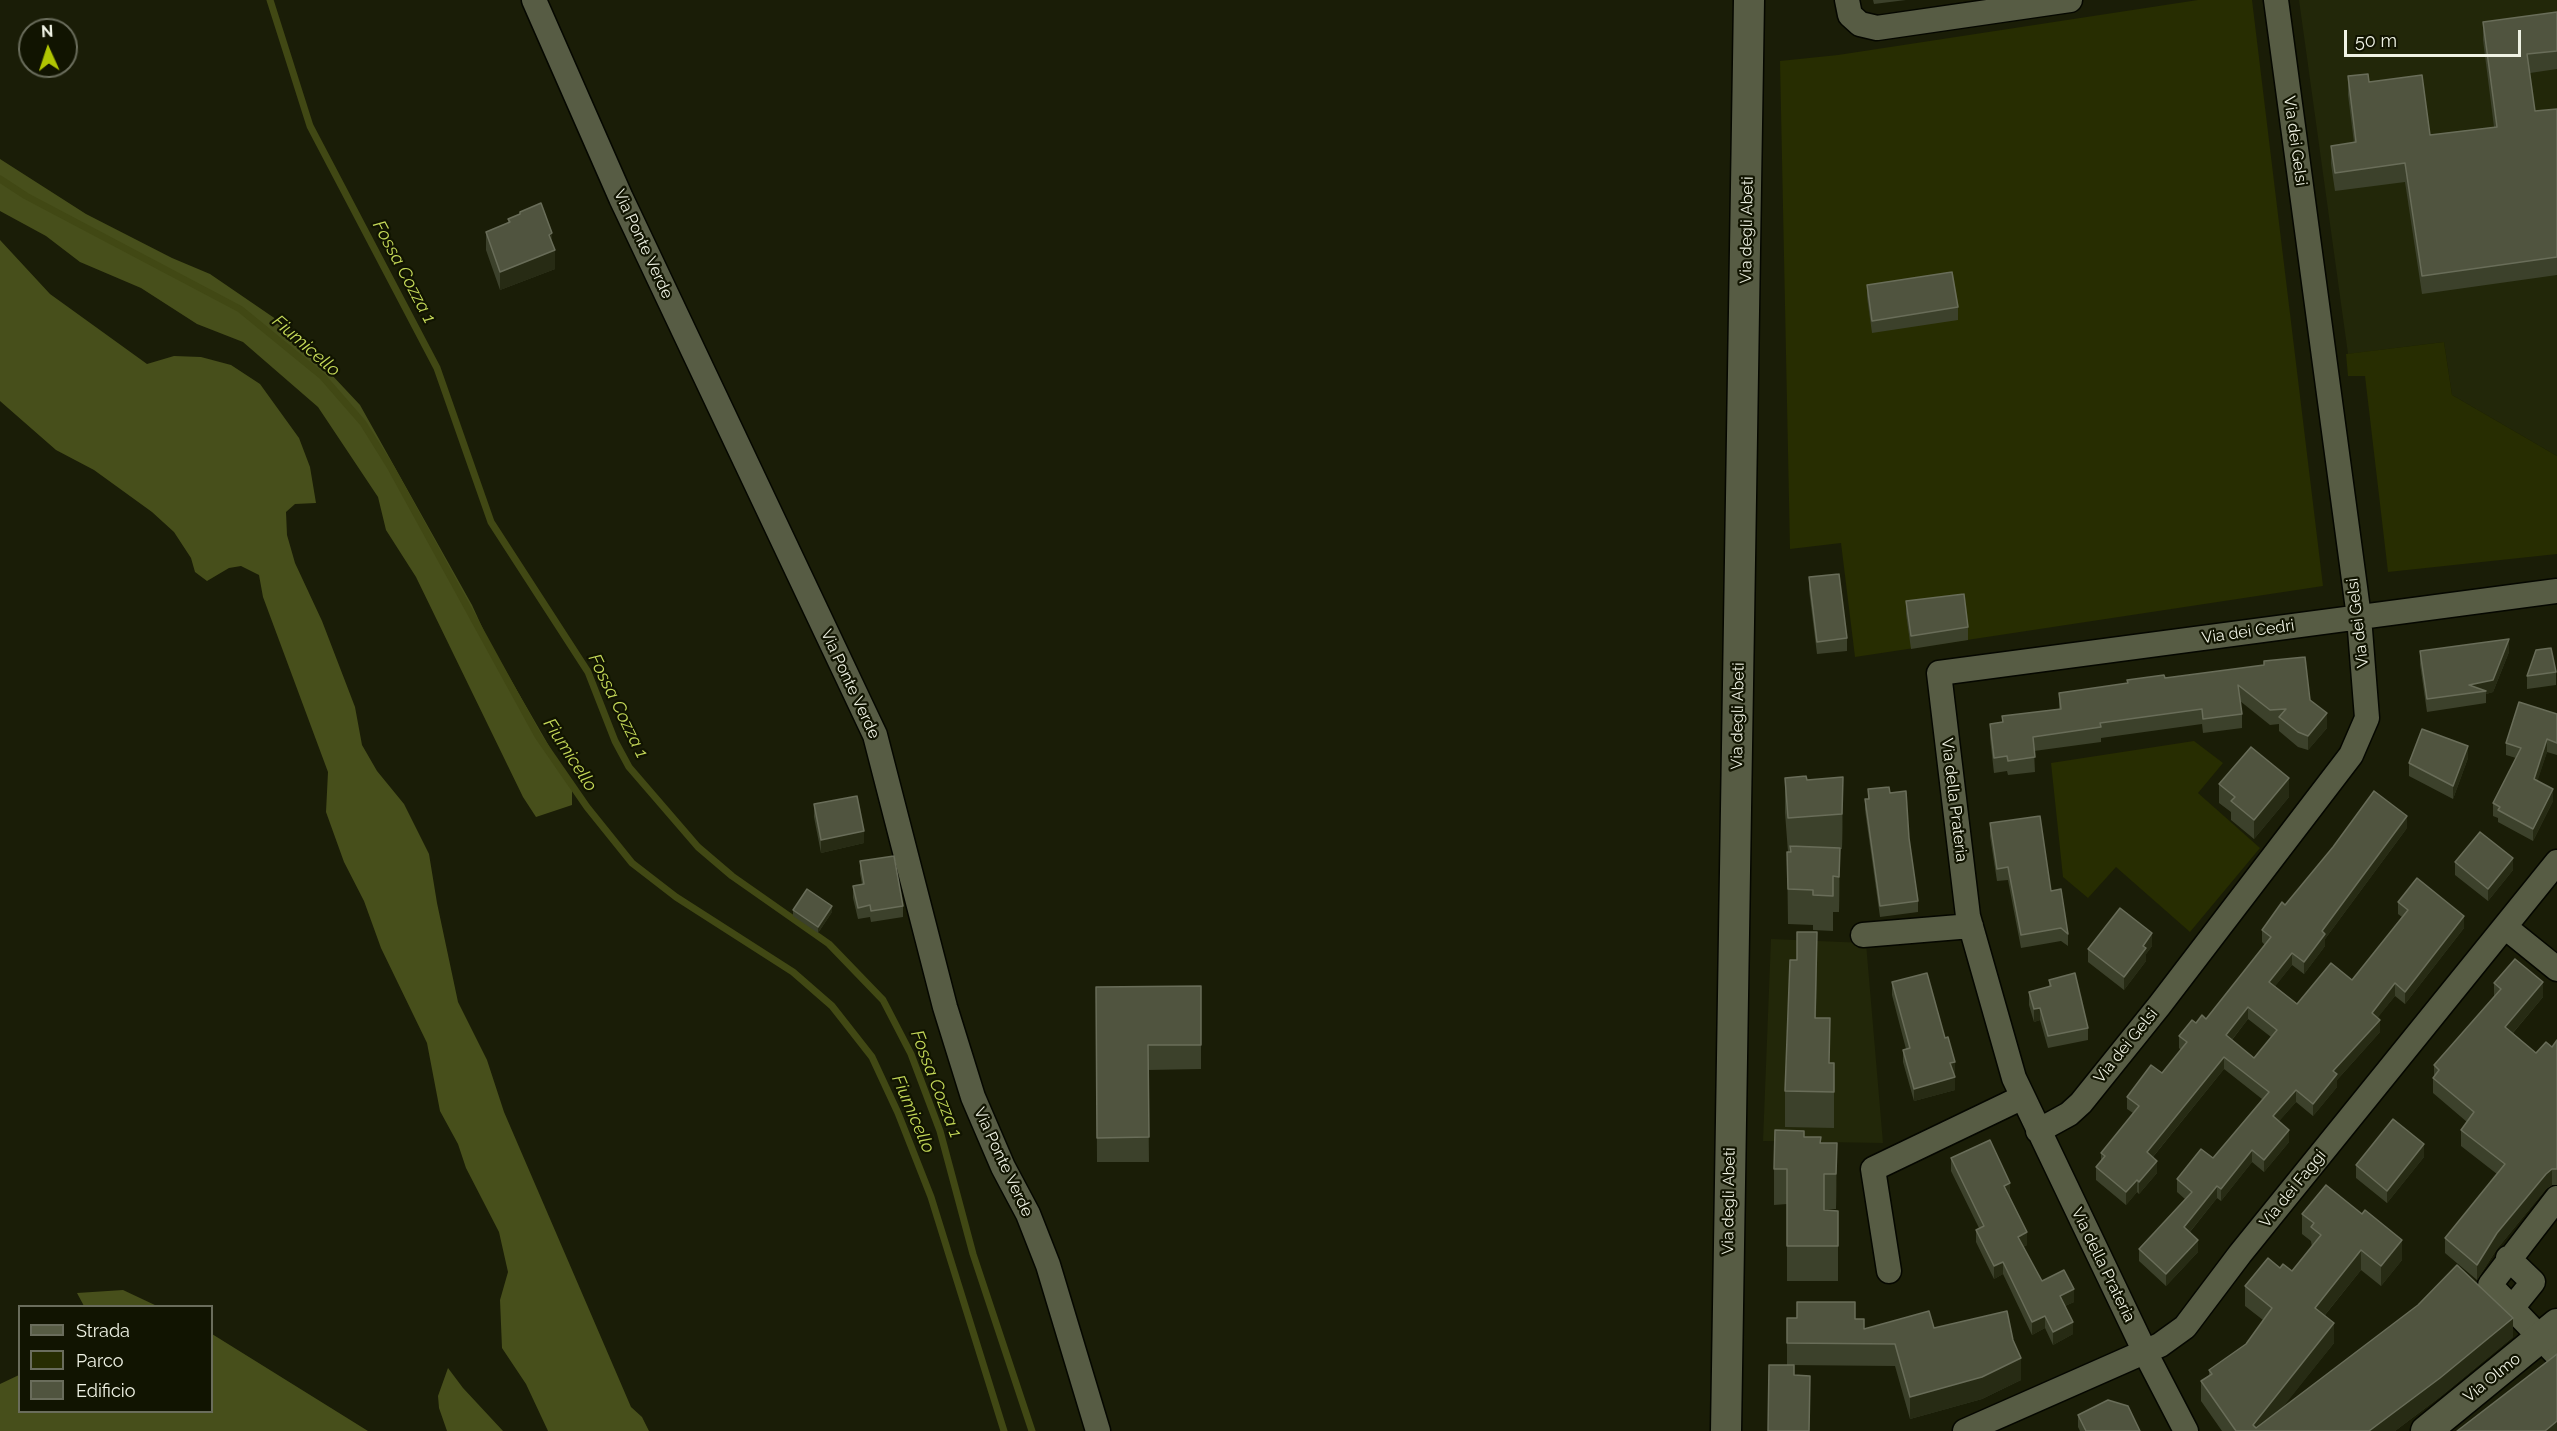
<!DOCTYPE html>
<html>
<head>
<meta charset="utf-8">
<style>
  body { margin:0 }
  #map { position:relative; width:2557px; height:1431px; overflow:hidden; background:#1a1d07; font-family:Raleway,sans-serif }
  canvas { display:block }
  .legend { position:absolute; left:18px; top:1305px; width:195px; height:108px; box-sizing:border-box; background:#111401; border:2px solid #6a6d5c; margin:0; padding:8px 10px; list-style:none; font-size:18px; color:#eff2e4 }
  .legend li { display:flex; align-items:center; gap:12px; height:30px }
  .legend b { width:30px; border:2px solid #6a6d5c }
  .north { position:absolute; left:18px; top:18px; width:60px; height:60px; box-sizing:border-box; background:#111401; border:2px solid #6a6d5c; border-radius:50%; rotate:357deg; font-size:16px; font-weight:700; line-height:24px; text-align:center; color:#eff2e4 }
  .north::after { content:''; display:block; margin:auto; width:21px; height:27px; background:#b0c502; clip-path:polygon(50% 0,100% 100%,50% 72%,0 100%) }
  .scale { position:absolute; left:2344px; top:30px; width:177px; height:27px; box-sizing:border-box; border:3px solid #eff2e4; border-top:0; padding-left:8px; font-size:18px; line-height:21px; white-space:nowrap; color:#eff2e4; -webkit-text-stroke:4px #111401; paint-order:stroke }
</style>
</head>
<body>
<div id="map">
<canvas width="2557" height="1431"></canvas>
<ul class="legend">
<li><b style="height:8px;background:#575c44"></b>Strada</li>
<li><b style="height:16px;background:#272d01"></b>Parco</li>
<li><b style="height:16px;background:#50543f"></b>Edificio</li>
</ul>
<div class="north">N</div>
<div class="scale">50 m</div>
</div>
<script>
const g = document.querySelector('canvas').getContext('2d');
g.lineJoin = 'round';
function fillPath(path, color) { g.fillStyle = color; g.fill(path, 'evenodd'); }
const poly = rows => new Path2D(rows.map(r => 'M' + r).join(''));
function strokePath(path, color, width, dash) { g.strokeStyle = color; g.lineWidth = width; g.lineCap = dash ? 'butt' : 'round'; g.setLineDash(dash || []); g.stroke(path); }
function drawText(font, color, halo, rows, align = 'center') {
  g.font = font + ' Raleway,sans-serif'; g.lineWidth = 4.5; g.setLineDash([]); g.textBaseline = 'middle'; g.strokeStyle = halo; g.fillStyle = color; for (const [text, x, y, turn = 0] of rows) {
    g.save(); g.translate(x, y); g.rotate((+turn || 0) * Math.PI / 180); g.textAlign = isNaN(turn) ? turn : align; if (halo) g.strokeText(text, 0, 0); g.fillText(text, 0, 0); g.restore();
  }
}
fillPath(poly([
  [2299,0,2557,0,2557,456,2452,395,2444,342,2348,354],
  [1771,939,1866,943,1883,1143,1763,1141]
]), '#222709');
fillPath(poly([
  [2198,0,2252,0,2323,586,1855,657,1841,543,1790,549,1780,61,1838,55],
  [2444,342,2452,395,2557,456,2557,554,2388,572,2365,376,2348,376,2346,354],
  [2194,741,2223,763,2198,793,2260,848,2190,932,2116,867,2088,898,2063,877,2051,763]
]), '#272d01');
fillPath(poly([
  [0,159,86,214,172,258,210,274,286,326,360,405,472,605,488,640,572,786,572,805,536,817,523,797,416,577,386,530,378,497,318,407,243,342,197,324,141,288,80,262,46,236,0,211],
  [0,240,50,294,147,364,174,356,201,357,231,365,260,384,299,438,310,467,316,503,295,504,286,512,287,535,295,563,322,621,355,707,362,745,377,771,404,804,429,854,437,903,458,1002,487,1060,504,1112,631,1407,642,1417,649,1431,548,1431,526,1384,502,1348,500,1300,508,1272,499,1232,466,1168,458,1144,440,1111,427,1043,381,948,364,901,344,862,326,812,328,772,263,597,259,575,241,566,229,568,207,581,195,572,191,558,174,532,152,512,94,470,56,450,0,401],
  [123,1290,157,1306,84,1306,77,1293],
  [212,1334,368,1431,0,1431,0,1384,19,1375,20,1412,212,1412],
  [448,1368,463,1388,503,1431,447,1431,439,1408,438,1396]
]), '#474f1b');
strokePath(poly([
  [270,0,310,126,437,368,491,522,588,672,615,741,629,767,698,847,732,876,829,944,883,1000,911,1054,940,1131,973,1254,1032,1431],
  [0,179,26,196,240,309,322,376,363,423,391,468,538,736,587,807,632,863,676,897,793,972,832,1006,872,1057,898,1113,931,1197,1004,1431]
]), '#414814', 7);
const minor = poly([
  [534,0,621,198,875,735,945,1007,973,1097,1003,1167,1028,1214,1048,1265,1098,1431],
  [1847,0,1850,15,1860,24,1877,28,2070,0],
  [2505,927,2557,969],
  [1863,935,1971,926],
  [2038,1131,2069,1114,2081,1103,2159,1006,2351,755,2367,718,2359,617,2276,0],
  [2557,1198,2490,1285,2557,1355],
  [2508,1258,2533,1282,2512,1308],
  [1889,1271,1873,1169,2023,1097],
  [1965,1431,2160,1345,2185,1327,2240,1254,2557,862],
  [2186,1431,2145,1352,2014,1078,1968,916,1939,673,2557,591]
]);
const tertiary = poly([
  [1726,1431,1749,0],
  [2426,1431,2557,1324]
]);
strokePath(minor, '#050700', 27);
strokePath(tertiary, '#050700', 33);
strokePath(minor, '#575c44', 24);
strokePath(tertiary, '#575c44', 30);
fillPath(poly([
  [1873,0,1906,0,1874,4],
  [2557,12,2557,69,2530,73,2535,111,2557,109,2557,275,2422,294,2405,182,2335,191,2331,164,2331,146,2354,143,2348,95,2348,76,2369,82,2430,135,2494,127,2483,40,2483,22],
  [520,212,552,244,555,269,500,290,486,250,486,232,508,223,508,219,520,214],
  [1867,285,1958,307,1958,320,1872,333,1867,297],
  [1809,577,1847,638,1847,651,1817,654,1809,590],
  [1906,601,1968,627,1968,640,1911,649,1906,614],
  [2420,651,2509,652,2493,692,2486,694,2486,703,2427,712,2420,664],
  [2264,665,2310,700,2327,728,2308,750,2298,747,2279,731,2279,724,2270,725,2240,701,2242,714,2242,728,2203,733,2202,724,2101,738,2101,742,2034,751,2035,772,2008,775,2007,771,1994,773,1990,738,1990,724,2002,722,2002,716,2059,709,2059,693],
  [2556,672,2556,685,2527,689,2527,676],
  [2557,714,2557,755,2547,752,2537,781,2553,801,2533,841,2498,822,2498,818,2493,816,2493,803,2516,758,2506,755,2506,743],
  [2468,758,2453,799,2409,776,2409,763],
  [1785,778,1807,780,1843,812,1842,849,1840,849,1839,912,1833,912,1833,931,1813,930,1813,925,1788,924,1787,852,1788,852,1785,813],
  [2219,784,2289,797,2254,839,2231,820,2231,812,2219,803],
  [1868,789,1890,793,1909,838,1918,901,1918,912,1880,917,1865,810,1865,799,1868,799],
  [814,804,864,843,821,853,814,817],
  [1990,823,2051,891,2068,934,2068,946,2061,941,2021,948,2008,880,1997,881,1990,836],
  [2407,828,2325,939,2325,946,2304,974,2292,965,2275,986,2297,1004,2352,980,2402,917,2398,914,2398,902,2464,928,2405,1004,2395,996,2377,1018,2380,1032,2337,1080,2337,1087,2313,1116,2296,1102,2279,1121,2289,1142,2264,1172,2252,1162,2221,1201,2217,1198,2190,1232,2198,1252,2166,1286,2139,1261,2139,1249,2185,1199,2177,1192,2177,1179,2213,1158,2262,1099,2224,1069,2153,1157,2157,1173,2139,1194,2137,1192,2126,1205,2096,1180,2096,1167,2101,1161,2101,1153,2133,1113,2127,1109,2127,1097,2162,1073,2181,1050,2179,1048,2179,1036,2196,1023,2206,1019,2265,945,2262,942,2262,930,2285,905],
  [2248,1019,2271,1037,2254,1058,2232,1040],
  [860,861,903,906,903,917,871,922,870,917,858,919,853,898,853,886,862,884,860,873],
  [2455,862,2513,870,2488,901,2455,875],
  [793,910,832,912,818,933,793,916],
  [2152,946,2146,954,2146,961,2124,990,2088,962,2088,949],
  [1817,967,1816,1018,1829,1063,1834,1063,1834,1128,1785,1127,1785,1091],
  [2049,980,2088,1028,2088,1040,2048,1048,2040,1020,2034,1022,2029,1005,2029,992,2049,987],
  [1892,982,1955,1074,1954,1074,1955,1090,1914,1101,1903,1062,1903,1050,1906,1049,1892,995],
  [2494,983,2543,997,2513,1033,2536,1053,2552,1047,2557,1040,2557,1185,2552,1185,2546,1189,2497,1249,2477,1280,2445,1253,2445,1238,2497,1174,2461,1146,2461,1130,2467,1122,2433,1093,2433,1078,2434,1076,2434,1065,2494,996],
  [1201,986,1201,1069,1148,1070,1149,1162,1097,1162,1096,987],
  [1804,1137,1821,1143,1837,1143,1836,1209,1824,1209,1824,1210,1838,1211,1838,1281,1787,1281,1787,1204,1774,1205,1774,1169],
  [2424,1157,2387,1203,2356,1178,2356,1165],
  [1951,1158,2010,1196,2009,1196,2027,1245,2023,1247,2042,1281,2074,1302,2065,1306,2073,1334,2053,1345,2045,1328,2032,1335,2003,1274,1994,1279,1976,1242,1976,1230,1979,1228,1951,1171],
  [2302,1214,2402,1260,2381,1286,2361,1270,2325,1315,2334,1343,2280,1410,2513,1337,2440,1397,2395,1431,2222,1431,2201,1401,2201,1381,2209,1376,2209,1370,2246,1344,2263,1320,2245,1306,2245,1286,2280,1268,2292,1271,2312,1247,2311,1241,2302,1234],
  [1787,1318,1855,1319,1864,1329,1934,1328,2021,1380,1982,1399,1910,1419,1895,1366,1787,1365],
  [2078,1415,2140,1431,2080,1431,2078,1427]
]), '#3c412b');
fillPath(poly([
  [552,233,552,251,555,250,555,269,500,290,500,272,549,235],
  [2509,639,2509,652,2493,692,2486,694,2486,691,2469,685],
  [2327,713,2327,728,2308,750,2308,736],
  [2547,739,2547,752,2534,792,2534,779],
  [2468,746,2468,758,2453,799,2453,786],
  [1843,777,1843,812,1842,849,1842,814],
  [2289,778,2289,797,2254,839,2254,820],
  [2553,789,2553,801,2533,841,2533,829],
  [2407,816,2407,828,2325,939,2325,946,2304,974,2304,962,2322,931],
  [864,831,864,843,821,853,821,840],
  [1840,848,1840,884,1839,912,1839,877],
  [2513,858,2513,870,2488,901,2488,889],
  [832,906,832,912,818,933,818,927],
  [2464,916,2464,928,2405,1004,2405,992],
  [2152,933,2152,946,2146,954,2146,961,2124,990,2124,977,2143,946],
  [2292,953,2292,965,2269,994,2269,982],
  [2543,982,2543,997,2505,1042,2505,1027],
  [2395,983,2395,996,2372,1025,2372,1013],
  [2248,1007,2248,1019,2226,1047,2226,1035],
  [2040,1008,2040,1020,2034,1022,2034,1009],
  [2380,1020,2380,1032,2337,1080,2337,1087,2313,1116,2313,1104,2333,1071],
  [2224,1057,2224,1069,2147,1164,2147,1152],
  [1955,1062,1955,1074,1950,1075,1950,1063],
  [1955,1077,1955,1090,1914,1101,1914,1089],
  [2296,1090,2296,1102,2273,1128,2273,1116],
  [2289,1130,2289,1142,2264,1172,2264,1160],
  [1837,1143,1837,1179,1836,1209,1836,1174],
  [2424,1144,2424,1157,2387,1203,2387,1191],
  [2252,1150,2252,1162,2221,1201,2221,1189],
  [2157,1161,2157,1173,2139,1194,2139,1182],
  [2552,1169,2552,1185,2546,1189,2497,1249,2477,1280,2477,1265,2497,1233,2546,1174],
  [2137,1180,2137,1192,2126,1205,2126,1192],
  [2010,1183,2010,1196,2004,1199,2004,1186],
  [2217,1186,2217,1198,2184,1239,2184,1227],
  [2027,1232,2027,1245,2018,1249,2018,1237],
  [2198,1240,2198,1252,2166,1286,2166,1274],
  [2402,1240,2402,1260,2381,1286,2381,1266],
  [2361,1250,2361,1270,2315,1327,2315,1308],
  [2003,1262,2003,1274,1994,1279,1994,1266],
  [2074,1289,2074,1302,2060,1308,2060,1296],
  [2045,1316,2045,1328,2032,1335,2032,1322],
  [2513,1318,2513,1337,2440,1397,2395,1431,2369,1431],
  [2073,1322,2073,1334,2053,1345,2053,1332],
  [2334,1323,2334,1343,2264,1431,2253,1431,2253,1425],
  [2021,1358,2021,1380,1982,1399,1910,1419,1910,1397],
  [2557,1421,2557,1431,2545,1431]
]), '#272b14');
const building = poly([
  [2557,12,2557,51,2527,54,2535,111,2557,109,2557,257,2422,276,2405,163,2335,173,2331,146,2356,142,2348,76,2368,74,2369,82,2422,75,2430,135,2497,127,2483,22,2557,12],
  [541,203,552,233,549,235,555,250,500,272,486,232,510,222,508,219,520,214,520,212,541,203],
  [1952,272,1958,307,1872,321,1867,285,1952,272],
  [1839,574,1847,638,1817,642,1809,577,1839,574],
  [1964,594,1968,627,1911,636,1906,601,1964,594],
  [2509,639,2493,680,2469,685,2486,691,2427,699,2420,651,2509,639],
  [2551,648,2556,672,2527,676,2536,650,2551,648],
  [2305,657,2310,700,2327,713,2308,736,2298,732,2279,717,2286,709,2270,710,2238,685,2242,714,2203,719,2202,709,2100,723,2101,727,2033,737,2035,757,2008,761,2007,756,1994,758,1990,724,2003,722,2002,716,2061,709,2059,693,2128,683,2127,680,2164,675,2165,678,2264,665,2264,661,2305,657],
  [2519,702,2557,714,2557,743,2547,739,2534,779,2553,789,2533,829,2498,810,2500,807,2493,803,2521,748,2506,743,2519,702],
  [2422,729,2468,746,2453,786,2409,763,2422,729],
  [2251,747,2289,778,2254,820,2231,801,2235,797,2219,784,2251,747],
  [1806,776,1807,780,1843,777,1842,814,1788,818,1785,778,1806,776],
  [1889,787,1890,793,1906,791,1909,838,1918,901,1880,906,1865,799,1869,799,1868,789,1889,787],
  [2374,791,2407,816,2322,931,2325,934,2304,962,2292,953,2269,982,2297,1004,2331,963,2352,980,2408,910,2398,902,2417,878,2464,916,2405,992,2395,983,2372,1013,2380,1020,2333,1071,2337,1074,2313,1104,2296,1090,2273,1116,2289,1130,2264,1160,2252,1150,2221,1189,2217,1186,2184,1227,2198,1240,2166,1274,2139,1249,2192,1192,2177,1179,2201,1149,2213,1158,2269,1092,2224,1057,2147,1152,2157,1161,2139,1182,2137,1180,2126,1192,2096,1167,2105,1156,2101,1153,2139,1106,2127,1097,2151,1065,2162,1073,2187,1042,2179,1036,2192,1020,2196,1023,2202,1015,2206,1019,2271,937,2262,930,2282,902,2285,905,2333,847,2374,791],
  [2248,1007,2277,1030,2254,1058,2226,1035,2248,1007],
  [857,796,864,831,821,840,814,804,857,796],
  [2040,816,2051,891,2061,889,2068,934,2061,928,2021,935,2008,867,1997,869,1990,823,2040,816],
  [2480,832,2513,858,2488,889,2455,862,2480,832],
  [1790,846,1840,848,1839,877,1833,876,1833,896,1813,895,1813,890,1788,889,1787,852,1791,852,1790,846],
  [894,856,903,906,871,911,870,905,858,908,853,886,864,884,860,861,894,856],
  [807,889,832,906,818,927,793,910,807,889],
  [2120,908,2152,933,2143,946,2146,948,2124,977,2088,949,2120,908],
  [1797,932,1817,932,1815,1018,1830,1018,1829,1063,1834,1063,1834,1092,1785,1091,1790,960,1797,960,1797,932],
  [2515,959,2543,982,2505,1027,2536,1053,2546,1042,2552,1047,2557,1040,2557,1169,2552,1169,2546,1174,2497,1233,2477,1265,2445,1238,2505,1164,2461,1130,2474,1112,2433,1078,2439,1070,2434,1065,2501,989,2494,983,2515,959],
  [1927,973,1945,1038,1948,1037,1955,1062,1950,1063,1955,1077,1914,1089,1903,1050,1910,1048,1892,982,1927,973],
  [2075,973,2088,1028,2048,1036,2040,1008,2034,1009,2029,992,2051,986,2049,980,2075,973],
  [1201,986,1201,1045,1148,1045,1149,1137,1097,1138,1096,987,1201,986],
  [2393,1119,2424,1144,2387,1191,2356,1165,2393,1119],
  [1775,1130,1804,1131,1804,1137,1821,1137,1820,1143,1837,1143,1836,1174,1824,1174,1824,1210,1838,1211,1838,1246,1787,1246,1787,1169,1774,1169,1775,1130],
  [1990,1140,2010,1183,2004,1186,2027,1232,2018,1237,2042,1281,2064,1270,2074,1289,2060,1296,2073,1322,2053,1332,2045,1316,2032,1322,2003,1262,1994,1266,1976,1230,1984,1226,1951,1158,1990,1140],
  [2326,1185,2362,1214,2365,1210,2402,1240,2381,1266,2361,1250,2315,1308,2334,1323,2253,1425,2256,1428,2418,1305,2457,1265,2513,1318,2440,1378,2369,1431,2236,1431,2201,1381,2212,1374,2209,1370,2246,1344,2272,1308,2245,1286,2268,1258,2280,1268,2283,1264,2292,1271,2321,1235,2311,1227,2314,1223,2302,1214,2326,1185],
  [1797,1302,1855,1302,1855,1319,1864,1319,1864,1329,1929,1311,1934,1328,2007,1311,2013,1340,2021,1358,1982,1377,1910,1397,1895,1344,1787,1343,1787,1318,1797,1318,1797,1302],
  [2557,1354,2557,1421,2545,1431,2457,1431,2557,1354],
  [1769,1365,1794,1365,1794,1375,1810,1376,1809,1431,1768,1431,1769,1365],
  [2108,1400,2128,1406,2140,1431,2086,1431,2078,1415,2108,1400]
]);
fillPath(building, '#50543f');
strokePath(building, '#696d59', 1.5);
drawText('16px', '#eff2e4', '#111401', [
  ["Via dei Gelsi",2295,141,82],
  ["Via degli Abeti",1747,230,-89],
  ["Via Ponte Verde",643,244,65],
  ["Via dei Gelsi",2358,623,-97],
  ["Via dei Cedri",2248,632,-8],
  ["Via Ponte Verde",850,684,65],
  ["Via degli Abeti",1738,716,-89],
  ["Via della Prateria",1954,800,83],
  ["Via dei Gelsi",2126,1046,-51],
  ["Via Ponte Verde",1003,1162,65],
  ["Via dei Faggi",2293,1189,-51],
  ["Via degli Abeti",1729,1201,-89],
  ["Via della Prateria",2103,1265,64],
  ["Via Olmo",2492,1378,-39]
]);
drawText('italic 18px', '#c5d958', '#111401', [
  ["Fossa Cozza 1",404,272,62],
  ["Fiumicello",306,346,41],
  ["Fossa Cozza 1",618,706,64],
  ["Fiumicello",570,755,57],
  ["Fossa Cozza 1",936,1084,69],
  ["Fiumicello",913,1114,67]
]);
</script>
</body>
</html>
